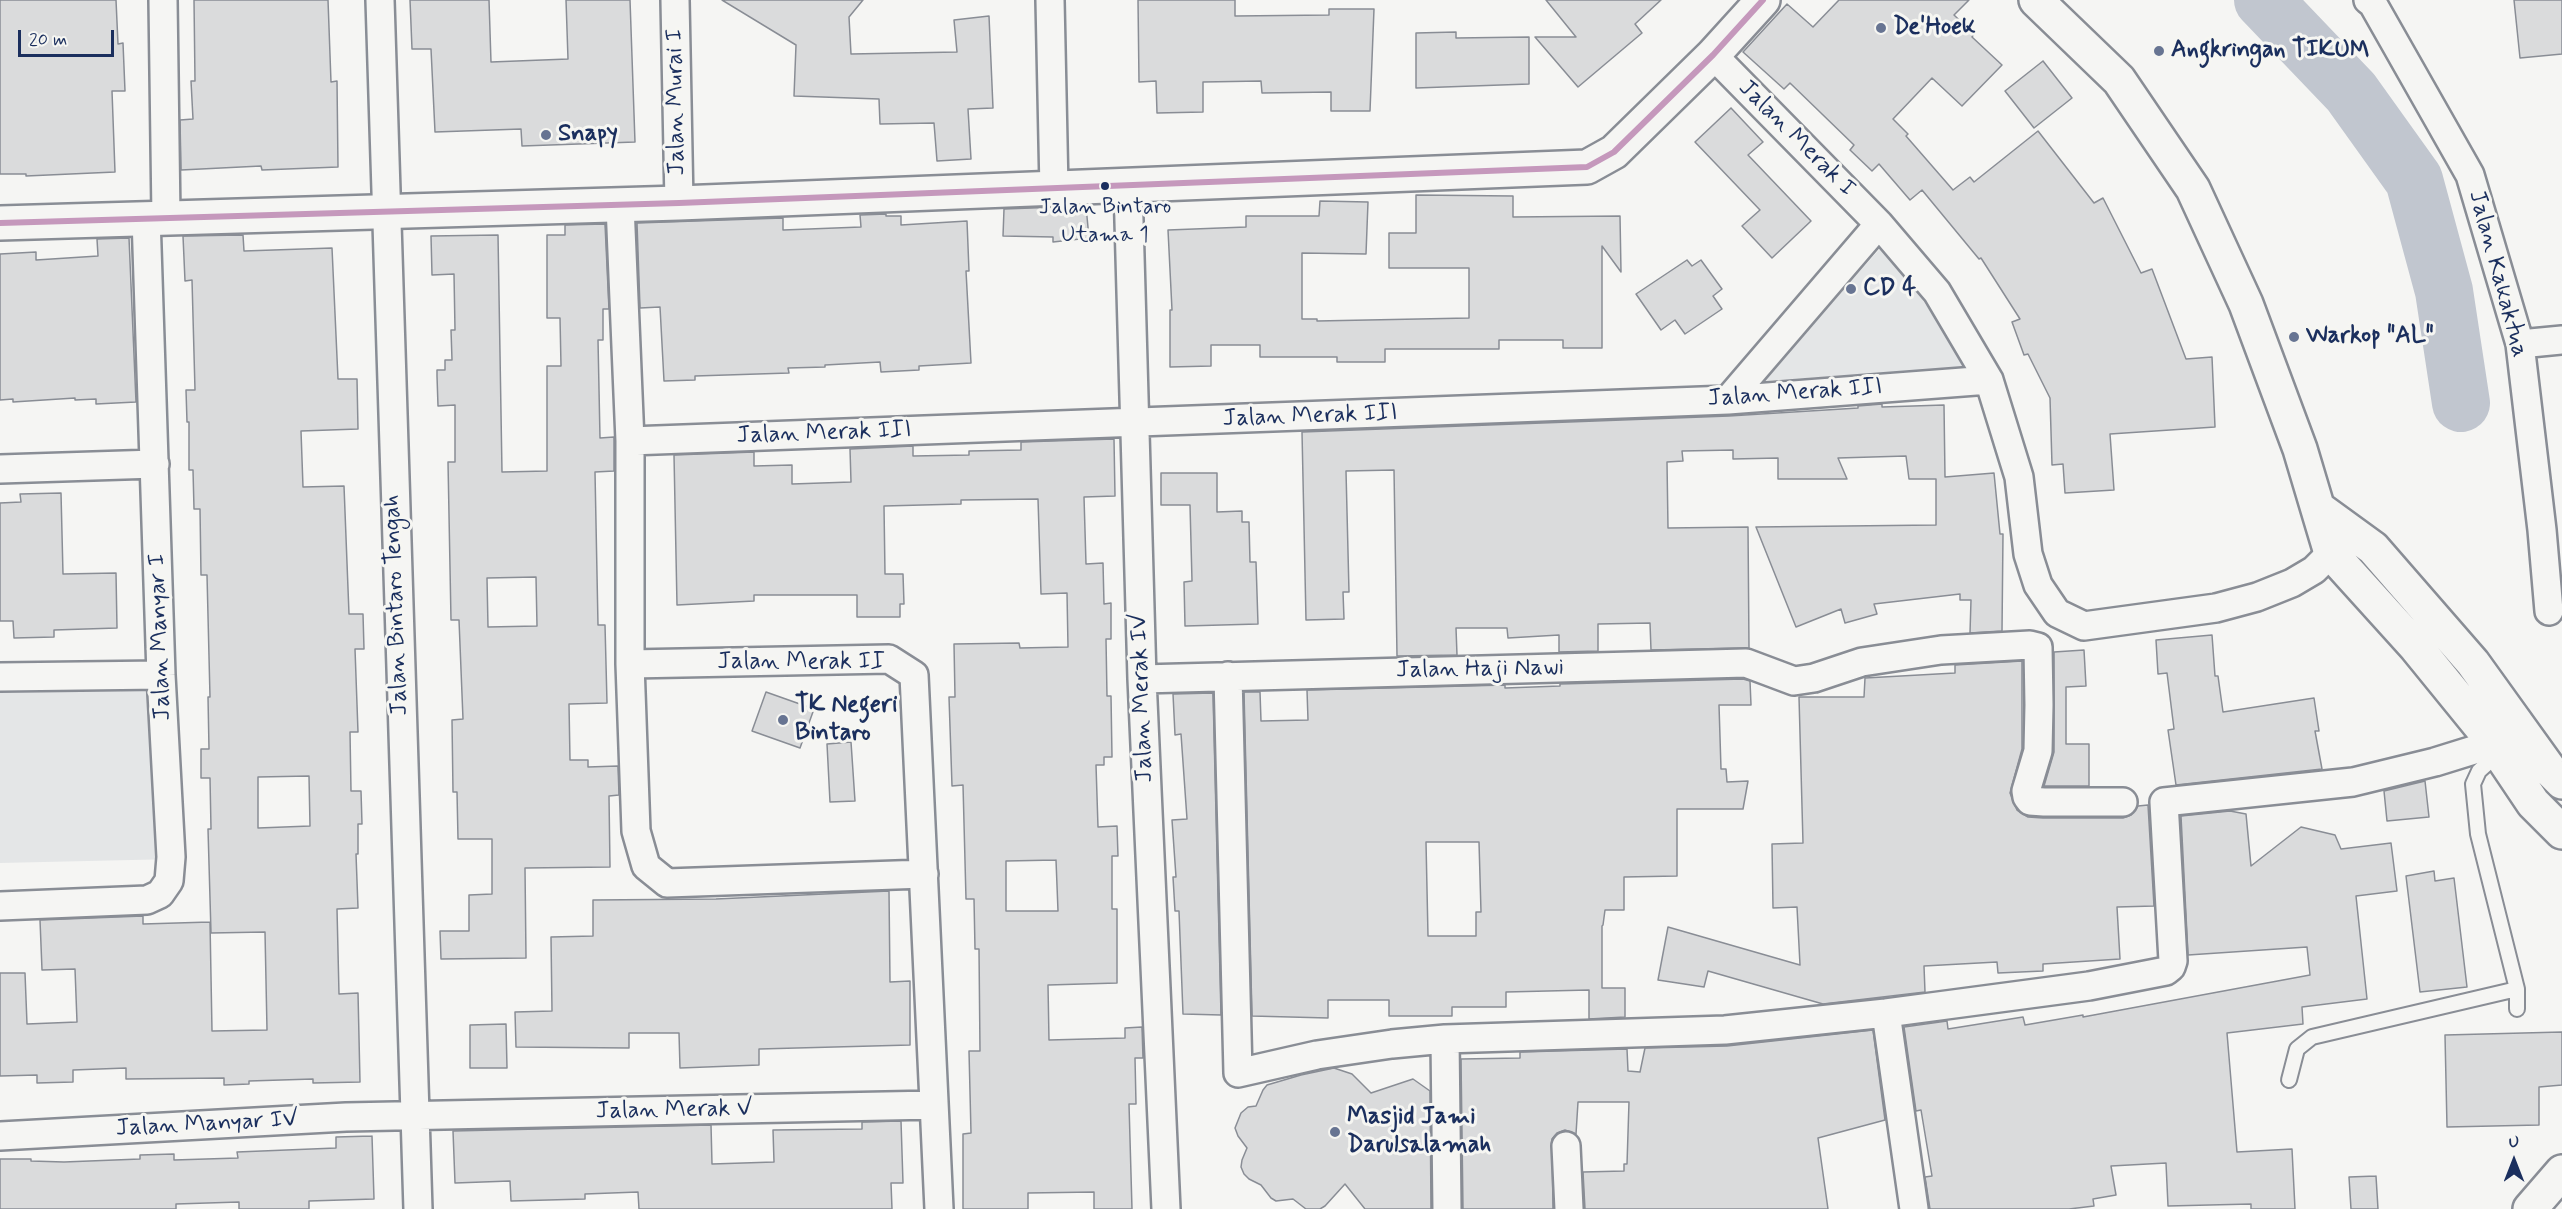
<!DOCTYPE html>
<html>
<head>
<meta charset="utf-8">
<style>
  body { margin:0 }
  #map { position:relative; width:2562px; height:1209px; overflow:hidden; background:#f5f5f3; font-family:Mynerve,sans-serif }
  canvas { display:block }
  .north { position:absolute; left:2484px; top:1131px; width:60px; height:60px; -webkit-text-stroke:4px #f6f6f2; paint-order:stroke; rotate:0deg; font-size:16px; font-weight:700; line-height:24px; text-align:center; color:#1b2f5e }
  .north::after { content:''; display:block; margin:auto; width:21px; height:27px; background:#1b2f5e; clip-path:polygon(50% 0,100% 100%,50% 72%,0 100%) }
  .scale { position:absolute; left:18px; top:30px; width:96px; height:27px; box-sizing:border-box; border:3px solid #1b2f5e; border-top:0; padding-left:8px; font-size:18px; line-height:21px; white-space:nowrap; color:#1b2f5e; -webkit-text-stroke:4px #f6f6f2; paint-order:stroke }
</style>
</head>
<body>
<div id="map">
<canvas width="2562" height="1209"></canvas>
<div class="north">U</div>
<div class="scale">20 m</div>
</div>
<script>
const g = document.querySelector('canvas').getContext('2d');
g.lineJoin = 'round';
function fillPath(path, color) { g.fillStyle = color; g.fill(path, 'evenodd'); }
const poly = rows => new Path2D(rows.map(r => 'M' + r).join(''));
function strokePath(path, color, width, dash) { g.strokeStyle = color; g.lineWidth = width; g.lineCap = dash ? 'butt' : 'round'; g.setLineDash(dash || []); g.stroke(path); }
function drawText(font, color, halo, rows, align = 'center') {
  g.font = font + ' Mynerve,sans-serif'; g.lineWidth = 6; g.setLineDash([]); g.textBaseline = 'middle'; g.strokeStyle = halo; g.fillStyle = color; for (const [text, x, y, turn = 0] of rows) {
    g.save(); g.translate(x, y); g.rotate((+turn || 0) * Math.PI / 180); g.textAlign = isNaN(turn) ? turn : align; if (halo) g.strokeText(text, 0, 0); g.fillText(text, 0, 0); g.restore();
  }
}
fillPath(poly([
  [1885,243,1967,367,1762,381],
  [171,665,176,859,0,863,0,670]
]), '#e4e6e7');
strokePath(poly([
  [2263,0,2351,92,2414,180,2444,291,2461,403]
]), '#c1c6cf', 58);
const building = poly([
  [0,0,116,0,118,44,123,43,125,91,112,91,115,172,26,176,26,174,0,174,0,0],
  [194,0,328,0,331,82,337,81,338,167,262,170,261,166,181,170,180,120,193,119,191,81,195,81,194,0],
  [410,0,489,0,491,62,568,59,566,0,630,0,635,142,522,146,521,129,435,132,431,49,412,49,410,0],
  [722,0,863,0,849,17,851,54,957,52,954,20,989,16,993,108,968,109,971,159,937,161,934,123,880,124,879,99,794,96,796,45,722,0],
  [1138,0,1235,0,1235,16,1329,15,1329,9,1374,9,1370,111,1331,111,1331,92,1262,93,1261,81,1203,82,1203,112,1157,113,1156,81,1139,82,1138,0],
  [1546,0,1661,0,1635,24,1642,33,1578,87,1535,37,1576,37,1546,0],
  [1839,0,1969,0,1954,15,1974,34,1972,37,2002,65,1962,106,1932,78,1893,119,1908,134,1906,136,1953,190,1970,177,1974,182,2038,131,2094,203,2103,198,2141,273,2152,269,2186,359,2212,357,2215,427,2110,434,2114,490,2065,493,2063,464,2052,465,2050,398,2028,354,2024,355,2012,322,2020,319,1981,258,1979,259,1922,190,1910,200,1879,164,1872,171,1850,150,1854,145,1790,83,1784,89,1743,52,1787,4,1813,27,1839,0],
  [2514,0,2562,0,2562,54,2520,58,2514,0],
  [1456,32,1456,38,1529,37,1529,84,1416,88,1416,33,1456,32],
  [2043,61,2072,98,2034,128,2005,91,2043,61],
  [1731,108,1763,142,1748,155,1811,221,1772,258,1742,226,1760,210,1695,142,1731,108],
  [1416,195,1513,196,1513,217,1620,216,1621,272,1602,246,1602,348,1563,348,1563,340,1499,340,1499,349,1385,349,1385,362,1337,362,1337,357,1260,357,1260,345,1211,345,1211,366,1170,367,1170,310,1172,310,1168,230,1246,227,1246,216,1319,216,1320,201,1368,202,1366,254,1302,253,1302,319,1317,319,1317,321,1469,318,1469,268,1389,268,1389,233,1416,233,1416,195],
  [1086,206,1089,238,1053,242,1053,237,1003,236,1004,209,1086,206],
  [886,214,886,216,901,216,901,225,967,221,969,271,966,271,971,363,919,366,919,370,881,372,880,362,825,365,825,367,788,368,789,373,695,376,695,380,664,381,660,307,640,308,637,223,783,218,783,230,861,227,860,215,886,214],
  [605,224,609,309,603,309,603,340,598,340,600,438,614,437,614,471,595,472,598,625,605,625,607,703,569,704,570,760,588,760,588,767,618,766,619,795,609,796,610,867,525,868,526,958,441,959,440,931,469,931,469,895,492,894,492,839,458,839,457,792,453,792,452,720,463,719,459,620,451,620,448,462,455,462,455,405,438,406,437,376,437,370,445,370,445,360,452,360,451,330,455,330,454,274,432,275,431,236,498,235,502,472,547,471,547,366,561,366,560,318,547,318,547,235,565,235,565,225,605,224],
  [536,577,537,626,488,627,487,578,536,577],
  [243,235,244,251,332,248,338,379,357,379,358,429,301,431,303,487,344,486,349,614,363,614,364,649,355,649,358,732,350,732,351,791,361,791,362,824,358,824,358,854,356,854,358,908,337,909,339,994,358,993,360,1082,313,1083,313,1079,249,1081,249,1084,224,1085,224,1078,126,1079,126,1068,73,1070,73,1082,37,1083,37,1075,0,1076,0,973,25,973,27,1024,77,1022,75,969,42,970,40,920,143,916,143,924,210,922,212,1031,267,1030,265,932,211,933,208,829,211,829,210,778,201,778,201,749,209,749,208,697,210,697,207,575,201,575,200,509,194,509,193,470,189,470,189,422,187,422,186,390,195,390,192,280,185,281,183,236,243,235],
  [309,776,310,826,258,828,258,777,309,776],
  [129,238,136,402,96,404,96,399,75,400,75,398,13,402,13,399,0,400,0,254,36,252,36,260,98,256,97,239,129,238],
  [1687,260,1692,266,1701,260,1722,289,1713,296,1722,309,1685,334,1675,320,1661,330,1636,294,1687,260],
  [1882,404,1882,407,1944,405,1945,477,1994,473,2000,534,2003,534,2002,631,1970,633,1971,600,1960,600,1960,594,1874,604,1877,614,1845,623,1841,609,1796,627,1756,527,1936,525,1936,479,1909,479,1906,456,1838,458,1847,479,1778,479,1778,458,1733,459,1733,450,1682,451,1683,461,1667,462,1668,528,1748,527,1749,648,1651,650,1650,623,1598,624,1598,651,1559,652,1559,635,1508,638,1507,628,1456,628,1457,655,1397,656,1394,470,1346,471,1349,592,1343,592,1344,619,1306,620,1302,432,1729,416,1858,408,1858,406,1882,404],
  [1114,439,1115,496,1084,497,1086,564,1103,563,1104,604,1111,603,1111,639,1106,639,1107,696,1111,696,1112,757,1104,757,1104,765,1096,765,1098,827,1117,826,1118,856,1112,856,1112,909,1117,909,1117,983,1048,985,1049,1040,1125,1038,1125,1028,1142,1027,1143,1058,1135,1058,1136,1104,1129,1104,1132,1209,1094,1209,1094,1192,1028,1193,1028,1209,963,1209,963,1134,971,1133,969,1051,980,1051,979,949,975,949,974,899,966,899,963,785,952,786,949,697,955,697,954,644,1019,643,1020,648,1068,647,1067,593,1041,594,1038,499,961,500,961,504,884,506,885,574,903,574,904,604,900,604,900,617,857,617,857,595,754,595,754,601,677,605,674,455,754,452,754,466,792,465,792,484,851,482,850,449,913,446,913,456,969,455,969,451,1021,450,1021,442,1114,439],
  [1056,860,1058,911,1006,911,1006,861,1056,860],
  [1161,473,1217,473,1217,512,1242,511,1242,522,1249,522,1250,562,1256,562,1258,624,1185,626,1184,582,1192,581,1190,505,1161,505,1161,473],
  [61,493,63,574,116,573,117,628,54,630,54,637,14,638,13,621,0,621,0,503,21,502,20,494,61,493],
  [2212,635,2215,676,2218,676,2223,712,2314,698,2319,731,2315,731,2322,769,2176,785,2168,730,2174,729,2167,673,2158,674,2156,640,2212,635],
  [2084,650,2086,686,2066,687,2066,744,2089,744,2089,786,2044,786,2054,752,2054,652,2084,650],
  [2022,661,2022,749,2010,793,2017,810,2028,817,2043,818,2123,818,2131,815,2138,806,2148,805,2154,906,2117,907,2120,959,2043,964,2043,971,1998,973,1997,962,1924,966,1925,992,1823,1004,1708,971,1704,987,1658,980,1668,927,1800,965,1797,907,1773,908,1772,844,1803,843,1799,697,1864,697,1865,678,1955,673,1955,665,2022,661],
  [1743,679,1750,681,1751,705,1719,705,1721,769,1726,769,1727,782,1748,781,1743,809,1677,809,1677,876,1624,877,1624,910,1605,910,1603,925,1602,926,1602,988,1625,988,1625,1017,1589,1019,1589,990,1506,992,1506,1007,1452,1007,1452,1016,1389,1016,1389,1000,1328,1000,1328,1018,1252,1016,1244,692,1260,692,1261,721,1308,720,1307,690,1505,685,1505,688,1560,686,1560,684,1743,679],
  [1426,842,1479,842,1481,912,1476,912,1476,936,1428,936,1426,842],
  [766,692,814,709,800,748,752,731,766,692],
  [1213,693,1221,1015,1183,1014,1179,911,1175,911,1173,877,1176,877,1172,820,1187,819,1181,734,1175,735,1173,694,1213,693],
  [851,742,855,801,830,802,827,744,851,742],
  [2425,781,2429,817,2387,821,2384,791,2425,781],
  [2230,811,2246,814,2251,866,2301,827,2335,835,2341,849,2391,843,2397,891,2356,896,2367,999,2302,1007,2303,1024,2227,1033,2237,1152,2292,1149,2295,1209,2251,1209,2251,1204,2168,1206,2166,1163,2111,1166,2116,1195,2093,1199,2094,1206,2069,1209,1930,1209,1925,1177,1932,1176,1921,1110,1916,1111,1904,1027,1947,1021,1948,1029,2023,1017,2025,1025,2083,1015,2083,1017,2310,975,2307,947,2188,955,2181,816,2230,811],
  [2434,871,2435,881,2454,878,2467,987,2420,992,2406,876,2434,871],
  [889,891,890,982,910,981,910,1045,759,1049,759,1065,680,1068,679,1033,629,1033,629,1048,516,1047,515,1012,552,1011,551,937,593,936,593,900,716,899,889,891],
  [506,1024,507,1068,470,1068,470,1025,506,1024],
  [1873,1030,1885,1120,1818,1138,1828,1209,1585,1209,1583,1172,1624,1171,1624,1164,1627,1164,1629,1102,1578,1102,1576,1134,1565,1130,1557,1133,1552,1139,1553,1209,1463,1209,1461,1059,1520,1058,1520,1052,1627,1049,1628,1071,1640,1072,1645,1048,1727,1046,1873,1030],
  [2562,1032,2562,1085,2539,1087,2539,1125,2447,1127,2445,1035,2562,1032],
  [1334,1068,1352,1074,1371,1093,1413,1079,1430,1091,1431,1209,1365,1209,1345,1184,1325,1206,1320,1209,1306,1209,1293,1199,1276,1201,1271,1198,1261,1185,1249,1179,1244,1174,1241,1167,1242,1160,1247,1148,1238,1136,1235,1128,1241,1113,1248,1107,1256,1106,1263,1090,1267,1085,1301,1075,1334,1068],
  [901,1121,903,1183,891,1183,892,1209,639,1209,638,1192,585,1194,585,1199,511,1201,510,1181,455,1183,453,1131,711,1125,712,1164,774,1162,773,1130,862,1129,862,1122,901,1121],
  [372,1136,374,1199,309,1201,309,1209,239,1209,239,1202,176,1204,176,1209,0,1209,0,1159,31,1159,31,1161,64,1162,140,1159,140,1155,174,1154,174,1160,238,1158,237,1152,336,1148,336,1137,372,1136],
  [2376,1176,2378,1209,2351,1209,2349,1177,2376,1176]
]);
fillPath(building, '#dadbdc');
strokePath(building, '#898d95', 1.5);
const service = poly([
  [2499,753,2479,771,2473,784,2478,834,2517,989,2517,1009],
  [2289,1080,2297,1049,2312,1037,2517,989]
]);
const minor = poly([
  [163,0,166,217],
  [380,0,418,1209],
  [675,0,679,203],
  [1050,0,1054,189],
  [2368,0,2373,4,2470,175,2520,344,2542,530,2549,611],
  [1713,55,1879,224,1937,292,1989,380,2019,477,2028,554,2038,585,2057,613,2084,626,2216,608,2257,597,2292,583,2314,570,2331,553],
  [1128,186,1142,679,1166,1209],
  [620,205,630,441,630,664,636,831,646,866,667,883,924,874],
  [2520,344,2562,340],
  [1728,400,1879,224],
  [630,441,1728,400,1989,380],
  [0,469,155,464],
  [630,664,889,659,914,675,939,1209],
  [1228,676,1238,1073,1317,1055,1392,1044,1445,1039,1725,1030,1886,1013,2089,986,2166,971,2171,967,2173,961,2164,802,2353,782,2435,762,2493,744],
  [0,677,161,675],
  [1142,679,1746,663,1794,681,1814,678,1862,662,1941,650,2030,645,2038,647,2039,705,2038,751,2026,791,2027,797,2030,801,2044,802,2123,802],
  [0,906,147,900,160,894,169,881,171,857,161,675,146,217],
  [1886,1013,1914,1209],
  [1445,1039,1447,1209],
  [0,1136,346,1117,934,1105],
  [1566,1146,1569,1209]
]);
const tertiary = poly([
  [2036,0,2119,80,2193,189,2246,304,2300,449,2331,553,2416,647,2486,733,2533,803,2562,832],
  [2318,508,2373,548,2473,663,2550,770,2562,782],
  [2530,1209,2562,1172]
]);
const secondary = poly([
  [0,223,679,203,1587,167,1614,152,1713,55,1763,0]
]);
strokePath(service, '#898d95', 18);
strokePath(minor, '#898d95', 32);
strokePath(tertiary, '#898d95', 38);
strokePath(secondary, '#898d95', 38);
strokePath(service, '#f5f5f3', 14);
strokePath(minor, '#f5f5f3', 27);
strokePath(tertiary, '#f5f5f3', 33);
strokePath(secondary, '#f5f5f3', 33);
strokePath(poly([
  [0,223,679,203,1587,167,1614,152,1713,55,1763,0]
]), '#c598bc', 6);
for (const [x, y, r, color] of [
  [1881,28,6,"#677492"],
  [2159,51,6,"#677492"],
  [546,135,6,"#677492"],
  [1105,186,5,"#1b2f5e"],
  [1851,289,6,"#677492"],
  [2294,337,6,"#677492"],
  [783,720,6,"#677492"],
  [1335,1132,6,"#677492"]
]) { const dot = new Path2D(); dot.arc(x, y, r, 0, 2 * Math.PI); g.fillStyle = color; g.fill(dot); strokePath(dot, '#f6f6f2', 2); }
drawText('22px', '#1b2f5e', '#f6f6f2', [
  ["Jalan Bintaro",1105,208],
  ["Utama 1",1105,236]
]);
drawText('bold 24px', '#1b2f5e', '#f6f6f2', [
  ["De'Hoek",1893,28],
  ["Angkringan TIKUM",2171,51],
  ["Snapy",558,135],
  ["CD 4",1863,289],
  ["Warkop \"AL\"",2306,337],
  ["TK Negeri",795,706],
  ["Bintaro",795,734],
  ["Masjid Jami",1347,1118],
  ["Darulsalamah",1347,1146]
], 'left');
drawText('24px', '#1b2f5e', '#f6f6f2', [
  ["Jalan Murai I",677,102,-91],
  ["Jalan Merak I",1796,139,45],
  ["Jalan Kakaktua",2497,274,75],
  ["Jalan Merak III",1795,394,-4],
  ["Jalan Merak III",1310,417,-2],
  ["Jalan Merak III",824,434,-2],
  ["Jalan Bintaro Tengah",397,605,-92],
  ["Jalan Manyar I",161,637,-92],
  ["Jalan Merak II",801,663],
  ["Jalan Haji Nawi",1480,670,-1],
  ["Jalan Merak IV",1143,698,-92],
  ["Jalan Merak V",674,1111,-1],
  ["Jalan Manyar IV",207,1125,-3]
]);
</script>
</body>
</html>
